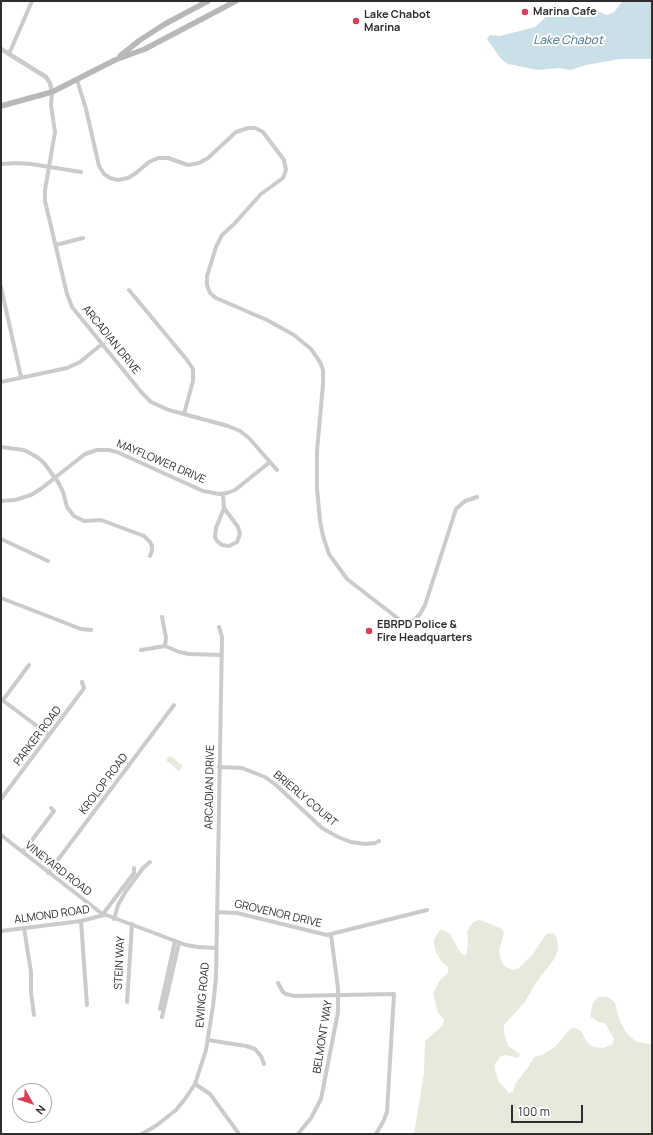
<!DOCTYPE html>
<html>
<head>
<meta charset="utf-8">
<style>
  body { margin:0 }
  #map { position:relative; width:653px; height:1135px; overflow:hidden; background:#fff; font-family:Manrope,sans-serif }
  canvas { display:block }
  .frame { position:absolute; inset:0; border:2px solid #2e2e2e; pointer-events:none }
  .north { position:absolute; left:12px; top:1083px; width:40px; height:40px; box-sizing:border-box; background:#fff; border:1px solid #ababab; border-radius:50%; rotate:129deg; font-size:11px; font-weight:700; line-height:16px; text-align:center; color:#2e2e2e }
  .north::after { content:''; display:block; margin:auto; width:14px; height:18px; background:#d53f58; clip-path:polygon(50% 0,100% 100%,50% 72%,0 100%) }
  .scale { position:absolute; left:511px; top:1105px; width:72px; height:18px; box-sizing:border-box; border:2px solid #2e2e2e; border-top:0; padding-left:5px; font-size:12px; line-height:14px; white-space:nowrap; color:#2e2e2e; -webkit-text-stroke:3px #fff; paint-order:stroke }
</style>
</head>
<body>
<div id="map">
<canvas width="653" height="1135"></canvas>
<div class="frame"></div>
<div class="north">N</div>
<div class="scale">100 m</div>
</div>
<script>
const g = document.querySelector('canvas').getContext('2d');
g.lineJoin = 'round';
function fillPath(path, color) { g.fillStyle = color; g.fill(path, 'evenodd'); }
const poly = rows => new Path2D(rows.map(r => 'M' + r).join(''));
function strokePath(path, color, width, dash) { g.strokeStyle = color; g.lineWidth = width; g.lineCap = dash ? 'butt' : 'round'; g.setLineDash(dash || []); g.stroke(path); }
function drawText(font, color, halo, rows, align = 'center') {
  g.font = font + ' Manrope,sans-serif'; g.lineWidth = 4; g.setLineDash([]); g.textBaseline = 'middle'; g.strokeStyle = halo; g.fillStyle = color; for (const [text, x, y, turn = 0] of rows) {
    g.save(); g.translate(x, y); g.rotate((+turn || 0) * Math.PI / 180); g.textAlign = isNaN(turn) ? turn : align; if (halo) g.strokeText(text, 0, 0); g.fillText(text, 0, 0); g.restore();
  }
}
fillPath(poly([
  [170,756,183,766,179,771,166,760],
  [480,920,500,928,503,930,504,933,499,951,501,960,504,966,513,970,519,968,533,954,546,934,553,933,557,938,558,949,555,958,535,984,525,1002,504,1025,504,1032,508,1046,520,1054,518,1058,505,1055,500,1057,495,1064,495,1069,499,1082,509,1093,513,1092,515,1084,529,1066,534,1057,542,1055,555,1047,570,1029,575,1028,581,1031,587,1042,593,1047,603,1048,613,1044,614,1039,605,1023,598,1022,590,1016,593,1003,598,997,606,997,611,999,615,1003,619,1019,626,1032,635,1041,652,1045,652,1134,414,1134,424,1073,425,1041,443,1025,444,1019,438,1013,433,993,440,980,448,973,448,967,441,961,435,950,434,939,441,929,450,934,460,952,466,956,468,944,467,932,470,926,475,921]
]), '#e5eadc');
fillPath(poly([
  [629,1,652,1,652,59,620,59,586,65,570,70,560,68,538,70,508,64,501,59,487,39,490,35,500,36,535,27,551,12,566,13,600,12,607,15,614,12,622,2]
]), '#cadfe8');
strokePath(poly([
  [9,54,32,1],
  [77,80,86,109,99,166,104,174,110,178,118,180,128,178,136,173,149,162,158,158,168,158,188,165,199,163,208,158,236,132,248,128,255,128,263,132,284,160,286,170,283,178,261,194,235,223,222,235,216,247,207,276,207,285,210,293,216,298,267,320,294,335,311,349,320,362,323,370,323,384,317,451,317,488,320,521,323,536,329,554,347,579,400,620,406,622,414,620,420,614,425,605,456,509,465,501,477,497],
  [52,92,51,105,55,132,45,190,45,201,67,294,72,307,142,393,151,402,169,410,228,426,240,431,249,438,277,470],
  [1,164,17,163,31,164,81,172],
  [56,245,83,238],
  [1,287,21,377],
  [129,290,187,360,193,369,193,381,184,414],
  [1,382,67,368,80,362,102,344],
  [1,447,24,450,37,457,44,463,58,482,63,492,67,507,74,516,84,521,101,520,144,536,150,542,152,546,152,551,150,556],
  [223,494,224,508,216,528,215,537,217,541,222,545,229,546,237,542,240,534,238,527,224,508],
  [1,501,15,500,31,495,42,488,85,454,97,450,109,450,117,452,203,491,219,494,227,493,235,490,270,462],
  [1,539,48,561],
  [1,598,81,629,91,630],
  [162,617,166,638,165,646],
  [165,646,179,652,189,654,221,655],
  [141,650,165,646],
  [1,699,49,735],
  [3,700,29,665],
  [219,767,242,768,265,777,276,785,322,828,338,837,351,842,365,844,375,843,379,841],
  [1,799,82,691,84,688,82,682],
  [1,835,101,913,186,945,198,947,216,948],
  [23,852,54,811,51,808],
  [48,873,174,705],
  [217,912,237,913,327,935,427,910],
  [103,914,134,873,134,868],
  [114,919,118,905,126,891,143,868,150,862],
  [81,921,87,1005],
  [24,928,31,972,31,992,34,1015],
  [1,931,81,921,104,915],
  [278,983,283,992,286,994,294,996,394,994,387,1112,383,1122,376,1134],
  [127,1002,132,924],
  [160,1009,175,941],
  [162,1017,179,943],
  [208,1040,246,1046,255,1049,261,1056,264,1064],
  [195,1084,210,1094,239,1134],
  [142,1134,157,1125,176,1110,185,1099,195,1084,206,1050,213,1006,216,978,222,637,219,627],
  [298,1134,311,1118,321,1099,338,1012,338,988,331,935]
]), '#cbcbcb', 4);
strokePath(poly([
  [1,49,46,77,50,83,52,92]
]), '#cbcbcb', 4.5);
strokePath(poly([
  [120,56,140,40,165,24,208,1],
  [1,106,52,92,115,60,145,49,236,1]
]), '#b8b8b8', 5.5);
for (const [x, y, r, color] of [
  [525,12,4,"#d53f58"],
  [356,21,4,"#d53f58"],
  [369,631,4,"#d53f58"]
]) { const dot = new Path2D(); dot.arc(x, y, r, 0, 2 * Math.PI); g.fillStyle = color; g.fill(dot); strokePath(dot, '#fff', 1.5); }
drawText('bold 11px', '#2e2e2e', '#fff', [
  ["Marina Cafe",533,12],
  ["Lake Chabot",364,15],
  ["Marina",364,28],
  ["EBRPD Police &",377,625],
  ["Fire Headquarters",377,638]
], 'left');
drawText('11px', '#2e2e2e', '#fff', [
  ["ARCADIAN DRIVE",111,340,51],
  ["MAYFLOWER DRIVE",161,462,23],
  ["PARKER ROAD",38,736,-53],
  ["KROLOP ROAD",104,784,-53],
  ["ARCADIAN DRIVE",210,787,-89],
  ["BRIERLY COURT",305,799,40],
  ["VINEYARD ROAD",58,869,38],
  ["GROVENOR DRIVE",278,914,13],
  ["ALMOND ROAD",52,915,-8],
  ["STEIN WAY",120,963,-87],
  ["EWING ROAD",203,995,-85],
  ["BELMONT WAY",323,1037,-81]
]);
drawText('italic 12px', '#437488', '#fff', [
  ["Lake Chabot",568,41]
]);
</script>
</body>
</html>
